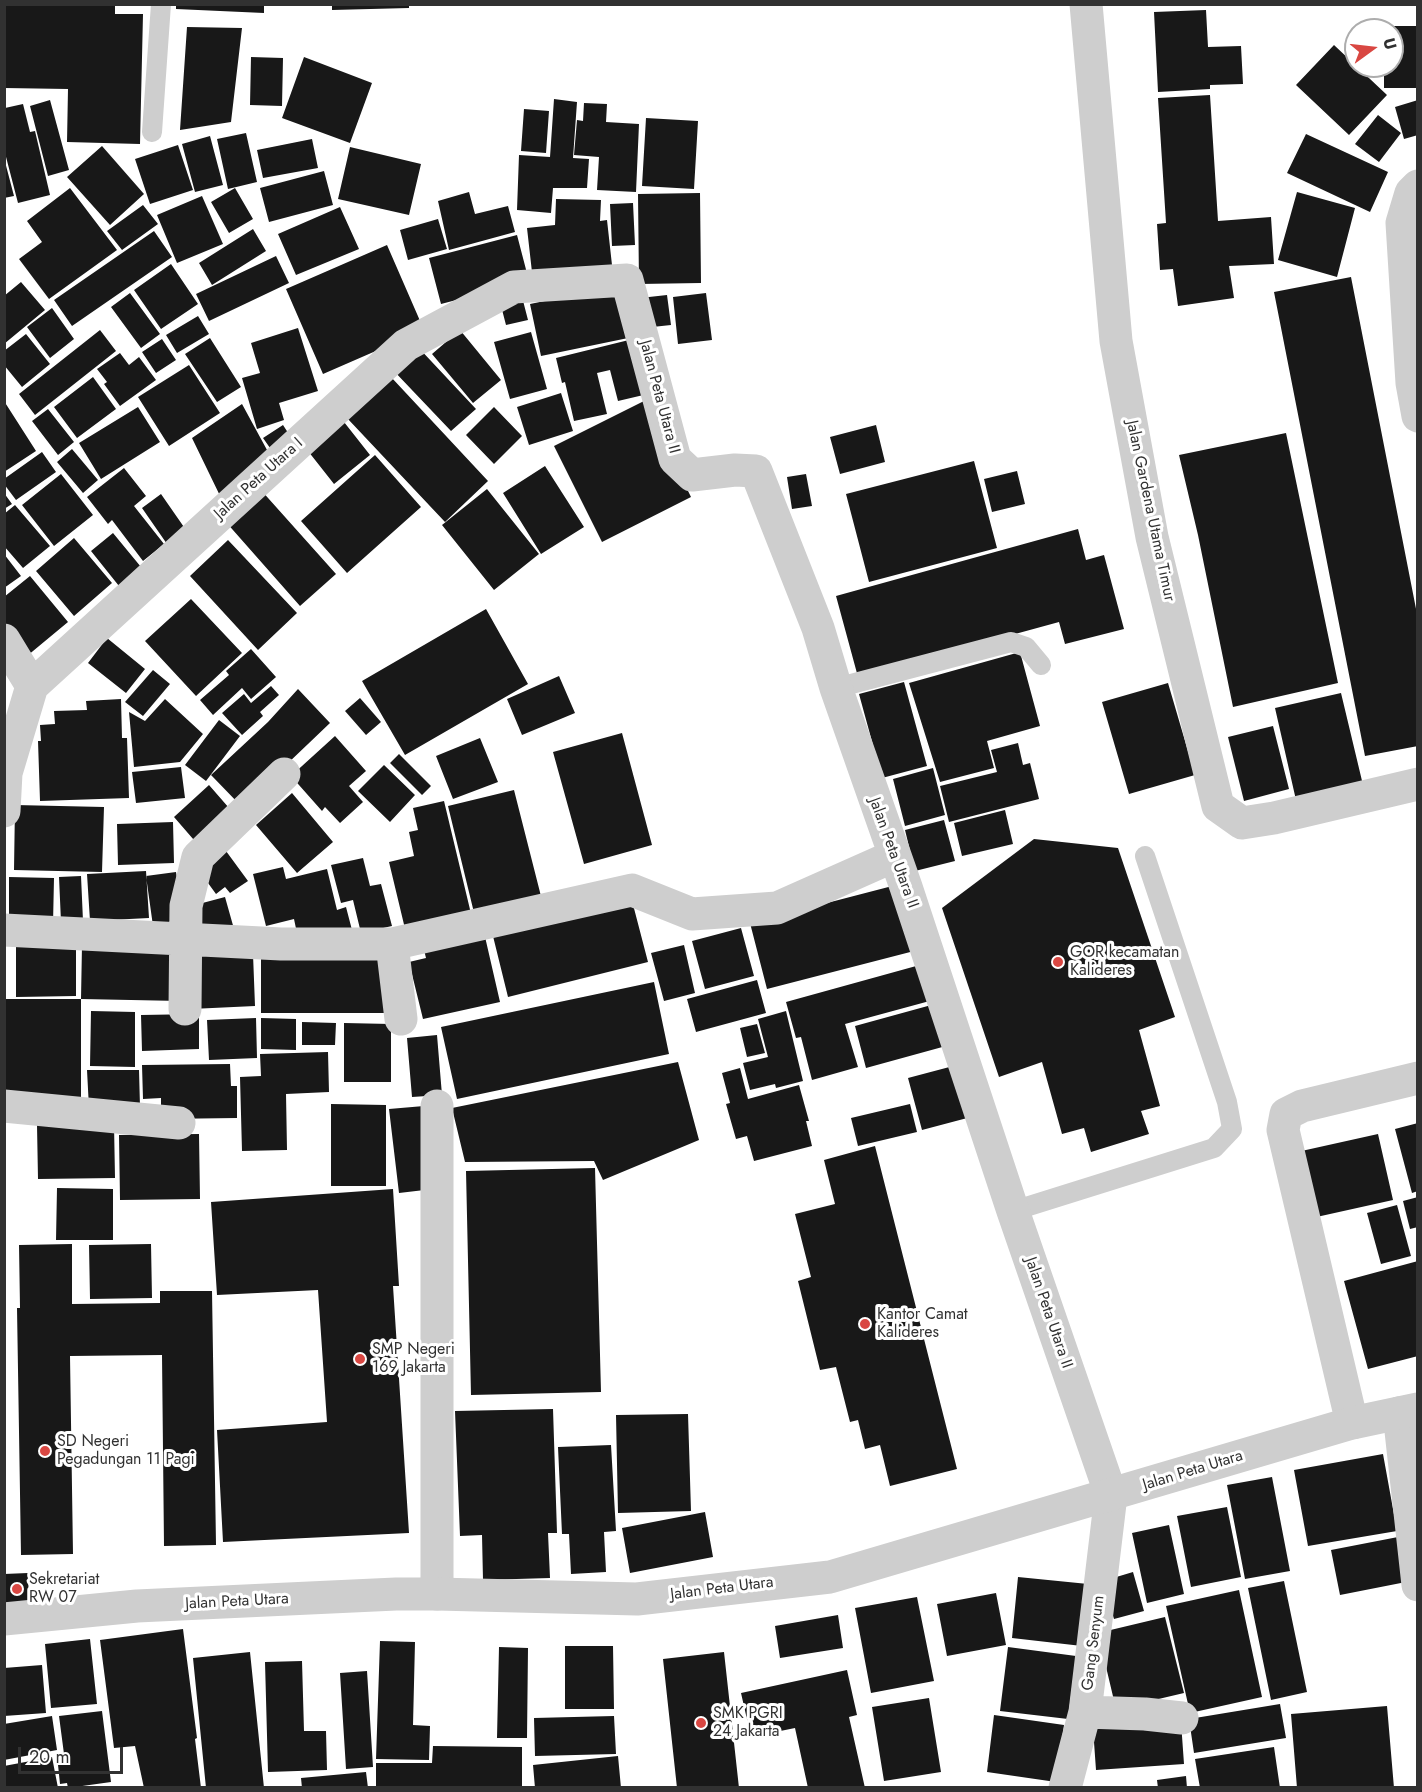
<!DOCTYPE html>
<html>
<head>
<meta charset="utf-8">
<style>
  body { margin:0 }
  #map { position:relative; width:1422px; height:1792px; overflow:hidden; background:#fff; font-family:Jost,sans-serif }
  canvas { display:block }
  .frame { position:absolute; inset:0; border:6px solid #313131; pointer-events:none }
  .north { position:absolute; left:1344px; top:18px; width:60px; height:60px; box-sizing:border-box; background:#fff; border:2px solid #adadad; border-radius:50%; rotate:75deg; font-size:16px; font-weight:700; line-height:24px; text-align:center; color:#313131 }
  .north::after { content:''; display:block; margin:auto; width:21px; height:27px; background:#d94742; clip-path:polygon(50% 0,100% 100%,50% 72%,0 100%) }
  .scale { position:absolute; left:18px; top:1747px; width:105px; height:27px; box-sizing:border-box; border:3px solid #313131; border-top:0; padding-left:8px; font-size:18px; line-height:21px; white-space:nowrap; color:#313131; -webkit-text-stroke:4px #fff; paint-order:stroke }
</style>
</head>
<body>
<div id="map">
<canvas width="1422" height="1792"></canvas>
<div class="frame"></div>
<div class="north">U</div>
<div class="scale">20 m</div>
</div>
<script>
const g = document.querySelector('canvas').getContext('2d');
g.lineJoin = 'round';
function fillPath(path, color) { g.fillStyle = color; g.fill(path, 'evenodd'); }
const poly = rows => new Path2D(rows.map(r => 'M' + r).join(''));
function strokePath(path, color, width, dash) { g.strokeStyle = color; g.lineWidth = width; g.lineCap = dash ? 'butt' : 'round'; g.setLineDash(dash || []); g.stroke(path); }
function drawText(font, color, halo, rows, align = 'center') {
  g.font = font + ' Jost,sans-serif'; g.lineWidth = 6; g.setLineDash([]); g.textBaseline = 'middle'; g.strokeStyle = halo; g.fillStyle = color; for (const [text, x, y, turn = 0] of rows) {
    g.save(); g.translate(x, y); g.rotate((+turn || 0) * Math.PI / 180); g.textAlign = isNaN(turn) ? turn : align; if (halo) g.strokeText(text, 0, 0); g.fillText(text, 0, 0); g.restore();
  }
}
fillPath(poly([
  [4,4,115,4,115,14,143,14,140,144,67,142,68,89,4,88],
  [176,4,264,4,264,13,176,9],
  [332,5,409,5,409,8,332,10],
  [1206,10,1208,47,1241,46,1243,84,1210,85,1210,89,1158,92,1154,12],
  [1383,26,1418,26,1418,88,1384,88,1384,66,1392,66,1392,30,1383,30],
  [187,27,242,28,231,122,180,130],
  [1334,45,1387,95,1349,135,1296,85],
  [251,57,283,58,282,106,250,105],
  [304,57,372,83,350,143,282,118],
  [1210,95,1218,221,1271,217,1274,264,1229,266,1234,298,1178,306,1173,269,1160,270,1157,224,1166,223,1158,98],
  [554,99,577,102,573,158,589,159,587,188,553,188,551,213,517,210,519,155,550,157],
  [50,100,69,170,48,176,30,106],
  [1418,100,1418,135,1404,139,1395,107],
  [584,103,607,104,606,122,639,124,636,192,597,190,599,157,574,155,577,120,583,121],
  [23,104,30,132,35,131,50,195,18,203,5,153,5,108],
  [524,109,549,111,546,153,521,151],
  [1378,115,1401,133,1379,162,1355,144],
  [646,118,698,121,694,189,642,186],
  [246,133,257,182,228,189,217,139],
  [1306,134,1388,172,1370,212,1287,173],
  [210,136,223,185,195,192,182,144],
  [312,139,318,168,263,178,257,150],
  [178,145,193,190,150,204,135,159],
  [102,146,144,194,110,225,67,177],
  [350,147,421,164,409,215,338,199],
  [4,158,14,196,4,198],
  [324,171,333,205,269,222,260,188],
  [70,188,117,250,49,299,19,259,42,242,27,221],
  [235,188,253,219,229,233,211,202],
  [469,192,475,214,508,206,515,232,449,250,438,201],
  [1297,192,1355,208,1337,277,1278,260],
  [700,193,701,283,639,284,638,194],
  [202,196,223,244,177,263,157,215],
  [556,199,601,200,600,221,607,220,613,274,533,281,527,228,555,225],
  [633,203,635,245,612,246,610,204],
  [143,205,158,224,122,250,107,231],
  [340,207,359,249,296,275,278,234],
  [438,219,447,249,408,260,400,230],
  [253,229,266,251,212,285,199,263],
  [154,231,172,257,72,326,54,300],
  [517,235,529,281,441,304,429,258],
  [387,245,424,330,323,374,286,289],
  [276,256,289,283,209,321,196,294],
  [171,264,198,304,161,329,134,290],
  [1351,277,1418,619,1418,746,1365,756,1274,292],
  [21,282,45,310,4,344,4,296],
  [623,285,633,337,541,356,530,304],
  [130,293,160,334,141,348,111,307],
  [521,293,528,320,506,325,499,298],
  [706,293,712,340,678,344,673,297],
  [667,295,671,325,643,328,640,298],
  [52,308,74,339,50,358,27,327],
  [198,316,209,334,177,353,166,335],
  [298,328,318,391,279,403,284,420,257,429,242,378,260,373,251,343],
  [100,330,116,351,35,415,19,394],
  [460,330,501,380,473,403,432,354],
  [531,332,547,389,510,399,494,342],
  [26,334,50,364,22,387,4,365,4,351],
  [210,338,241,387,217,402,185,354],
  [637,338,652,393,618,401,610,370,597,373,607,414,574,421,565,382,562,383,556,358],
  [162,339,176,360,156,373,142,352],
  [417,346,476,409,451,431,392,369],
  [120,353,129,365,139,357,156,380,120,406,104,384,107,382,97,369],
  [189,365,220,413,169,446,138,397],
  [93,377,116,409,77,438,54,407],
  [391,377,488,481,445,522,347,418],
  [561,393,573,431,529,445,517,407],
  [4,401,36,451,4,472],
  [644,401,691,497,602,542,554,446],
  [242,404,273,461,224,504,192,438],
  [138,407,160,442,101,479,79,443],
  [494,407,522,436,494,464,466,435],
  [48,409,74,442,58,455,32,421],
  [344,422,370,455,334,484,308,451],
  [283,425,294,442,275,455,263,438],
  [876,425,885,462,840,474,830,437],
  [1286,433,1338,683,1233,707,1198,535,1179,455],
  [72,449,98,480,83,493,57,462],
  [42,452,56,472,16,500,4,484,4,479],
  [375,455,421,507,347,573,301,521],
  [974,461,997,548,869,582,846,494],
  [545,466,584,527,541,554,503,493],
  [124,468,146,496,134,506,164,544,143,561,112,520,108,524,87,497],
  [1017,471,1025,504,992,512,984,479],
  [61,474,93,515,54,546,22,505],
  [806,474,812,506,792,509,787,477],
  [260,489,336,574,300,606,225,521],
  [487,489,539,554,494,590,442,525],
  [4,493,12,504,4,509],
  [161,494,186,530,167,544,142,508],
  [15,505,50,546,23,568,4,546,4,514],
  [1078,529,1086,560,1104,555,1124,629,1065,644,1059,622,858,677,836,596],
  [113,533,141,567,119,586,91,551],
  [74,538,112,583,74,616,36,571],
  [228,540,297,613,258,650,190,576],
  [4,554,21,576,4,588],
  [30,576,68,622,27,656,4,629,4,597],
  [191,599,242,653,196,696,145,641],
  [486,609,528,684,405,755,362,681],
  [107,638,145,669,126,693,88,663],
  [251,649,276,677,251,699,242,688,213,715,200,700,229,675,226,671],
  [1020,652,1040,726,987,741,994,768,940,782,909,683],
  [153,670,170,684,143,716,125,702],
  [559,676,575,713,522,735,507,699],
  [904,682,927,766,882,778,859,694],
  [1168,683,1195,775,1129,794,1102,702],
  [271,686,279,695,260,712,263,716,242,735,222,713,244,694,251,703],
  [298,689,330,723,242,807,211,775,268,722],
  [1341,693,1363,785,1296,800,1275,708],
  [360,698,381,722,366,735,345,711],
  [121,699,122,738,127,738,129,798,40,801,38,741,41,741,40,725,55,724,54,711,87,710,86,701],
  [165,699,203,734,180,762,134,767,129,712,145,721],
  [219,720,240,736,206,781,185,765],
  [1273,726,1289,789,1244,801,1228,737],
  [622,733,652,845,584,864,553,752],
  [335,736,366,771,349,786,363,802,340,823,325,807,322,811,291,776],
  [480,738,498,782,453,799,436,756],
  [1018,743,1023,765,1030,763,1039,799,949,822,940,786,997,772,991,750],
  [399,754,431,786,422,795,390,763],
  [384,765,415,795,390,822,358,791],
  [181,767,185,798,136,803,132,772],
  [933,768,945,815,905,826,893,779],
  [209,785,236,816,200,847,174,817],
  [514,790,544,908,477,925,448,806],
  [292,793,333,842,297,873,256,825],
  [444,801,473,922,407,937,389,862,414,856,409,832,418,830,413,808],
  [15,805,104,807,102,872,14,870],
  [1005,810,1013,844,962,856,954,823],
  [944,820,955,861,915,871,905,830],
  [173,822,174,863,118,865,117,824],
  [1034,839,1118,848,1175,1017,1139,1030,1160,1106,1141,1111,1149,1134,1091,1152,1084,1128,1062,1134,1042,1062,999,1077,942,908],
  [226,851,248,881,230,893,225,887,216,894,200,872],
  [363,858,370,886,381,884,392,926,361,933,353,900,341,903,331,865],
  [283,867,286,879,327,869,337,910,346,907,352,930,298,938,294,919,266,926,253,874],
  [146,871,149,918,90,921,87,874],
  [176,872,183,922,153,926,146,876],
  [81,876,83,921,61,922,59,877],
  [9,877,54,878,53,924,9,924],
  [900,884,918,950,767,989,750,923],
  [630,893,648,962,508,997,491,928],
  [225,897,234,929,204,938,195,905],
  [483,928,500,1002,423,1019,409,962,426,958,422,942],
  [741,928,754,976,705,989,692,941],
  [76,942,76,996,16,997,16,943],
  [82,945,182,947,181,1001,81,999],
  [684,945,695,993,664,1001,651,953],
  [253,954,255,1006,191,1009,189,956],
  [261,955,385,956,385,1013,261,1013],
  [927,963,937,999,845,1024,858,1067,812,1080,801,1037,796,1038,786,1002],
  [757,980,766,1013,696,1032,687,999],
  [654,982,669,1054,457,1099,441,1027],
  [6,999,81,999,81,1105,6,1105],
  [935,1004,946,1046,866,1068,855,1026],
  [91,1011,135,1012,135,1067,90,1066],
  [786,1011,803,1081,776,1088,775,1084,750,1090,743,1063,768,1057,758,1019],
  [199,1014,199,1049,142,1051,141,1015],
  [256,1018,257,1058,209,1060,207,1020],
  [261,1018,296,1019,296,1050,261,1049],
  [302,1022,336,1023,335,1045,302,1045],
  [344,1023,391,1024,391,1082,344,1082],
  [757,1024,765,1053,747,1057,740,1028],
  [437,1035,442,1095,412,1097,407,1038],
  [328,1052,329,1092,286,1094,287,1150,242,1151,240,1077,261,1076,260,1054],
  [678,1062,699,1140,603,1180,594,1161,465,1162,452,1108],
  [230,1064,231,1086,237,1086,237,1118,161,1119,161,1098,143,1099,142,1065],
  [957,1065,971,1117,922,1130,908,1078],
  [740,1068,748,1099,799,1085,809,1121,806,1121,812,1146,754,1161,747,1136,736,1139,726,1104,730,1103,722,1073],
  [87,1070,139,1070,140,1107,89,1108],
  [331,1104,386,1105,386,1186,331,1186],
  [910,1104,917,1132,858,1146,851,1118],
  [424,1106,433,1189,399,1193,389,1109],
  [1418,1123,1418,1191,1412,1193,1395,1129],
  [114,1124,115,1178,38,1179,37,1125],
  [199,1134,200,1199,120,1200,119,1135],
  [1378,1134,1393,1200,1312,1218,1297,1152],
  [875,1146,957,1469,890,1486,880,1445,865,1449,858,1420,850,1422,836,1367,820,1370,798,1281,811,1277,795,1214,835,1204,824,1160],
  [595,1168,601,1392,471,1395,466,1171],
  [57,1188,113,1189,113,1240,56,1240],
  [393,1189,399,1286,393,1286,409,1533,223,1542,217,1430,327,1422,318,1290,217,1295,211,1202],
  [1418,1197,1418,1227,1410,1229,1403,1201],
  [1397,1205,1411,1256,1381,1264,1367,1213],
  [72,1244,72,1304,160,1303,160,1291,212,1291,216,1545,164,1546,162,1355,70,1356,73,1554,21,1555,17,1308,20,1308,19,1245],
  [151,1244,152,1298,90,1299,89,1245],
  [1418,1261,1418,1356,1368,1369,1344,1281],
  [553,1409,557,1533,548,1533,550,1578,483,1580,482,1535,460,1536,455,1411],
  [688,1414,691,1511,618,1513,616,1415],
  [611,1445,616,1531,604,1532,606,1572,571,1574,569,1534,562,1534,558,1447],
  [1383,1454,1397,1531,1308,1546,1294,1470],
  [1272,1477,1290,1571,1245,1579,1227,1485],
  [1227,1507,1241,1577,1191,1587,1177,1516],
  [705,1512,713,1557,630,1573,622,1528],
  [1169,1525,1184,1594,1147,1603,1132,1533],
  [1398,1537,1406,1582,1340,1595,1331,1550],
  [1133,1572,1144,1611,1114,1619,1103,1581],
  [28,1573,29,1604,4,1605,4,1574],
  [1018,1577,1088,1584,1082,1646,1012,1638],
  [1284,1581,1307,1692,1271,1700,1248,1588],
  [1239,1590,1262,1697,1190,1713,1166,1606],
  [996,1593,1006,1645,947,1656,937,1604],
  [917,1597,934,1681,871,1693,855,1608],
  [838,1615,843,1648,780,1658,775,1626],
  [1165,1617,1184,1693,1116,1709,1098,1633],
  [183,1629,197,1738,195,1739,201,1788,144,1788,135,1746,114,1748,100,1640],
  [90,1639,97,1704,51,1708,45,1644],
  [380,1641,415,1642,413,1725,430,1726,429,1760,376,1759],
  [565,1646,613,1646,614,1709,565,1709],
  [499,1647,528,1648,527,1738,497,1738],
  [1008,1647,1076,1656,1068,1719,1000,1711],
  [250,1652,264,1788,206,1788,193,1658],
  [724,1652,739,1788,677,1788,663,1659],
  [302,1661,304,1731,326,1731,327,1770,268,1772,265,1662],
  [42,1665,46,1713,4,1716,4,1668],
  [847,1670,857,1715,849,1717,865,1788,808,1788,795,1728,751,1737,741,1693],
  [367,1671,373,1767,346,1769,340,1673],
  [929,1698,941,1772,884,1781,872,1707],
  [1280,1704,1286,1738,1194,1753,1189,1719],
  [1387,1706,1394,1788,1297,1788,1291,1714],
  [102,1711,111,1782,68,1788,67,1783,60,1784,57,1755,64,1754,59,1716],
  [994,1715,1064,1725,1056,1782,987,1772],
  [52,1716,57,1750,4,1760,4,1724],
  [614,1716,616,1754,535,1756,534,1718],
  [1181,1722,1184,1764,1096,1770,1093,1728],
  [433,1746,522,1747,522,1788,376,1788,376,1763,432,1763],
  [1274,1747,1280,1788,1200,1788,1195,1759],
  [618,1756,621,1788,535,1788,533,1765],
  [52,1757,58,1788,5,1788,4,1766],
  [366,1772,368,1788,302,1788,301,1778],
  [1186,1776,1187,1788,1158,1788,1157,1780]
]), '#181818');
strokePath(poly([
  [152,132,161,4],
  [836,688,1011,642,1026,647,1041,665],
  [1013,1211,1214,1148,1232,1129,1227,1102,1145,856]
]), '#cecece', 20);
strokePath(poly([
  [1086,4,1116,341,1152,537,1218,806,1242,823,1274,818,1418,784],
  [1418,186,1411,193,1402,223,1412,383,1418,416],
  [4,640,32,686],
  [4,811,6,773,32,686,406,345,514,287,627,280,675,459,692,475,735,470,756,471,818,628,836,688,906,887,1013,1211,1111,1495,1085,1712,1065,1788],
  [4,930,281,944,392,944,632,890,692,914,777,908,894,856],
  [392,944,401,1019],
  [185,1009,186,906,198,857,284,774],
  [4,1106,179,1123],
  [1399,1413,1418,1585],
  [1352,1423,1283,1130,1286,1114,1302,1106,1418,1078],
  [437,1594,437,1106],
  [1085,1712,1145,1714,1182,1718]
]), '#cecece', 33);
strokePath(poly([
  [4,1619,137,1606,396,1594,437,1594,637,1599,830,1577,1352,1423,1418,1409]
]), '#cecece', 33);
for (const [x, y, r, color] of [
  [1058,962,6,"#d94742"],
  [865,1324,6,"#d94742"],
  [360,1359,6,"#d94742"],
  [45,1451,6,"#d94742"],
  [17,1589,6,"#d94742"],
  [701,1723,6,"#d94742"]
]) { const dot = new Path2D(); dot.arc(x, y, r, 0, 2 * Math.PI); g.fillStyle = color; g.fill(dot); strokePath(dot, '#fff', 2); }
drawText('16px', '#313131', '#fff', [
  ["Jalan Peta Utara II",659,397,75],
  ["Jalan Peta Utara I",259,479,-42],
  ["Jalan Gardena Utama Timur",1150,511,78],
  ["Jalan Peta Utara II",893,853,70],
  ["Jalan Peta Utara II",1048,1313,71],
  ["Jalan Peta Utara",1193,1471,-17],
  ["Jalan Peta Utara",722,1589,-7],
  ["Jalan Peta Utara",237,1602,-3],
  ["Gang Senyum",1094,1643,-83]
]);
drawText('16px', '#313131', '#fff', [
  ["GOR kecamatan",1070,953],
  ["Kalideres",1070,971],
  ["Kantor Camat",877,1315],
  ["Kalideres",877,1333],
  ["SMP Negeri",372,1350],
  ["169 Jakarta",372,1368],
  ["SD Negeri",57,1442],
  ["Pegadungan 11 Pagi",57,1460],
  ["Sekretariat",29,1580],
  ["RW 07",29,1598],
  ["SMK PGRI",713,1714],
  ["24 Jakarta",713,1732]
], 'left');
</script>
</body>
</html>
